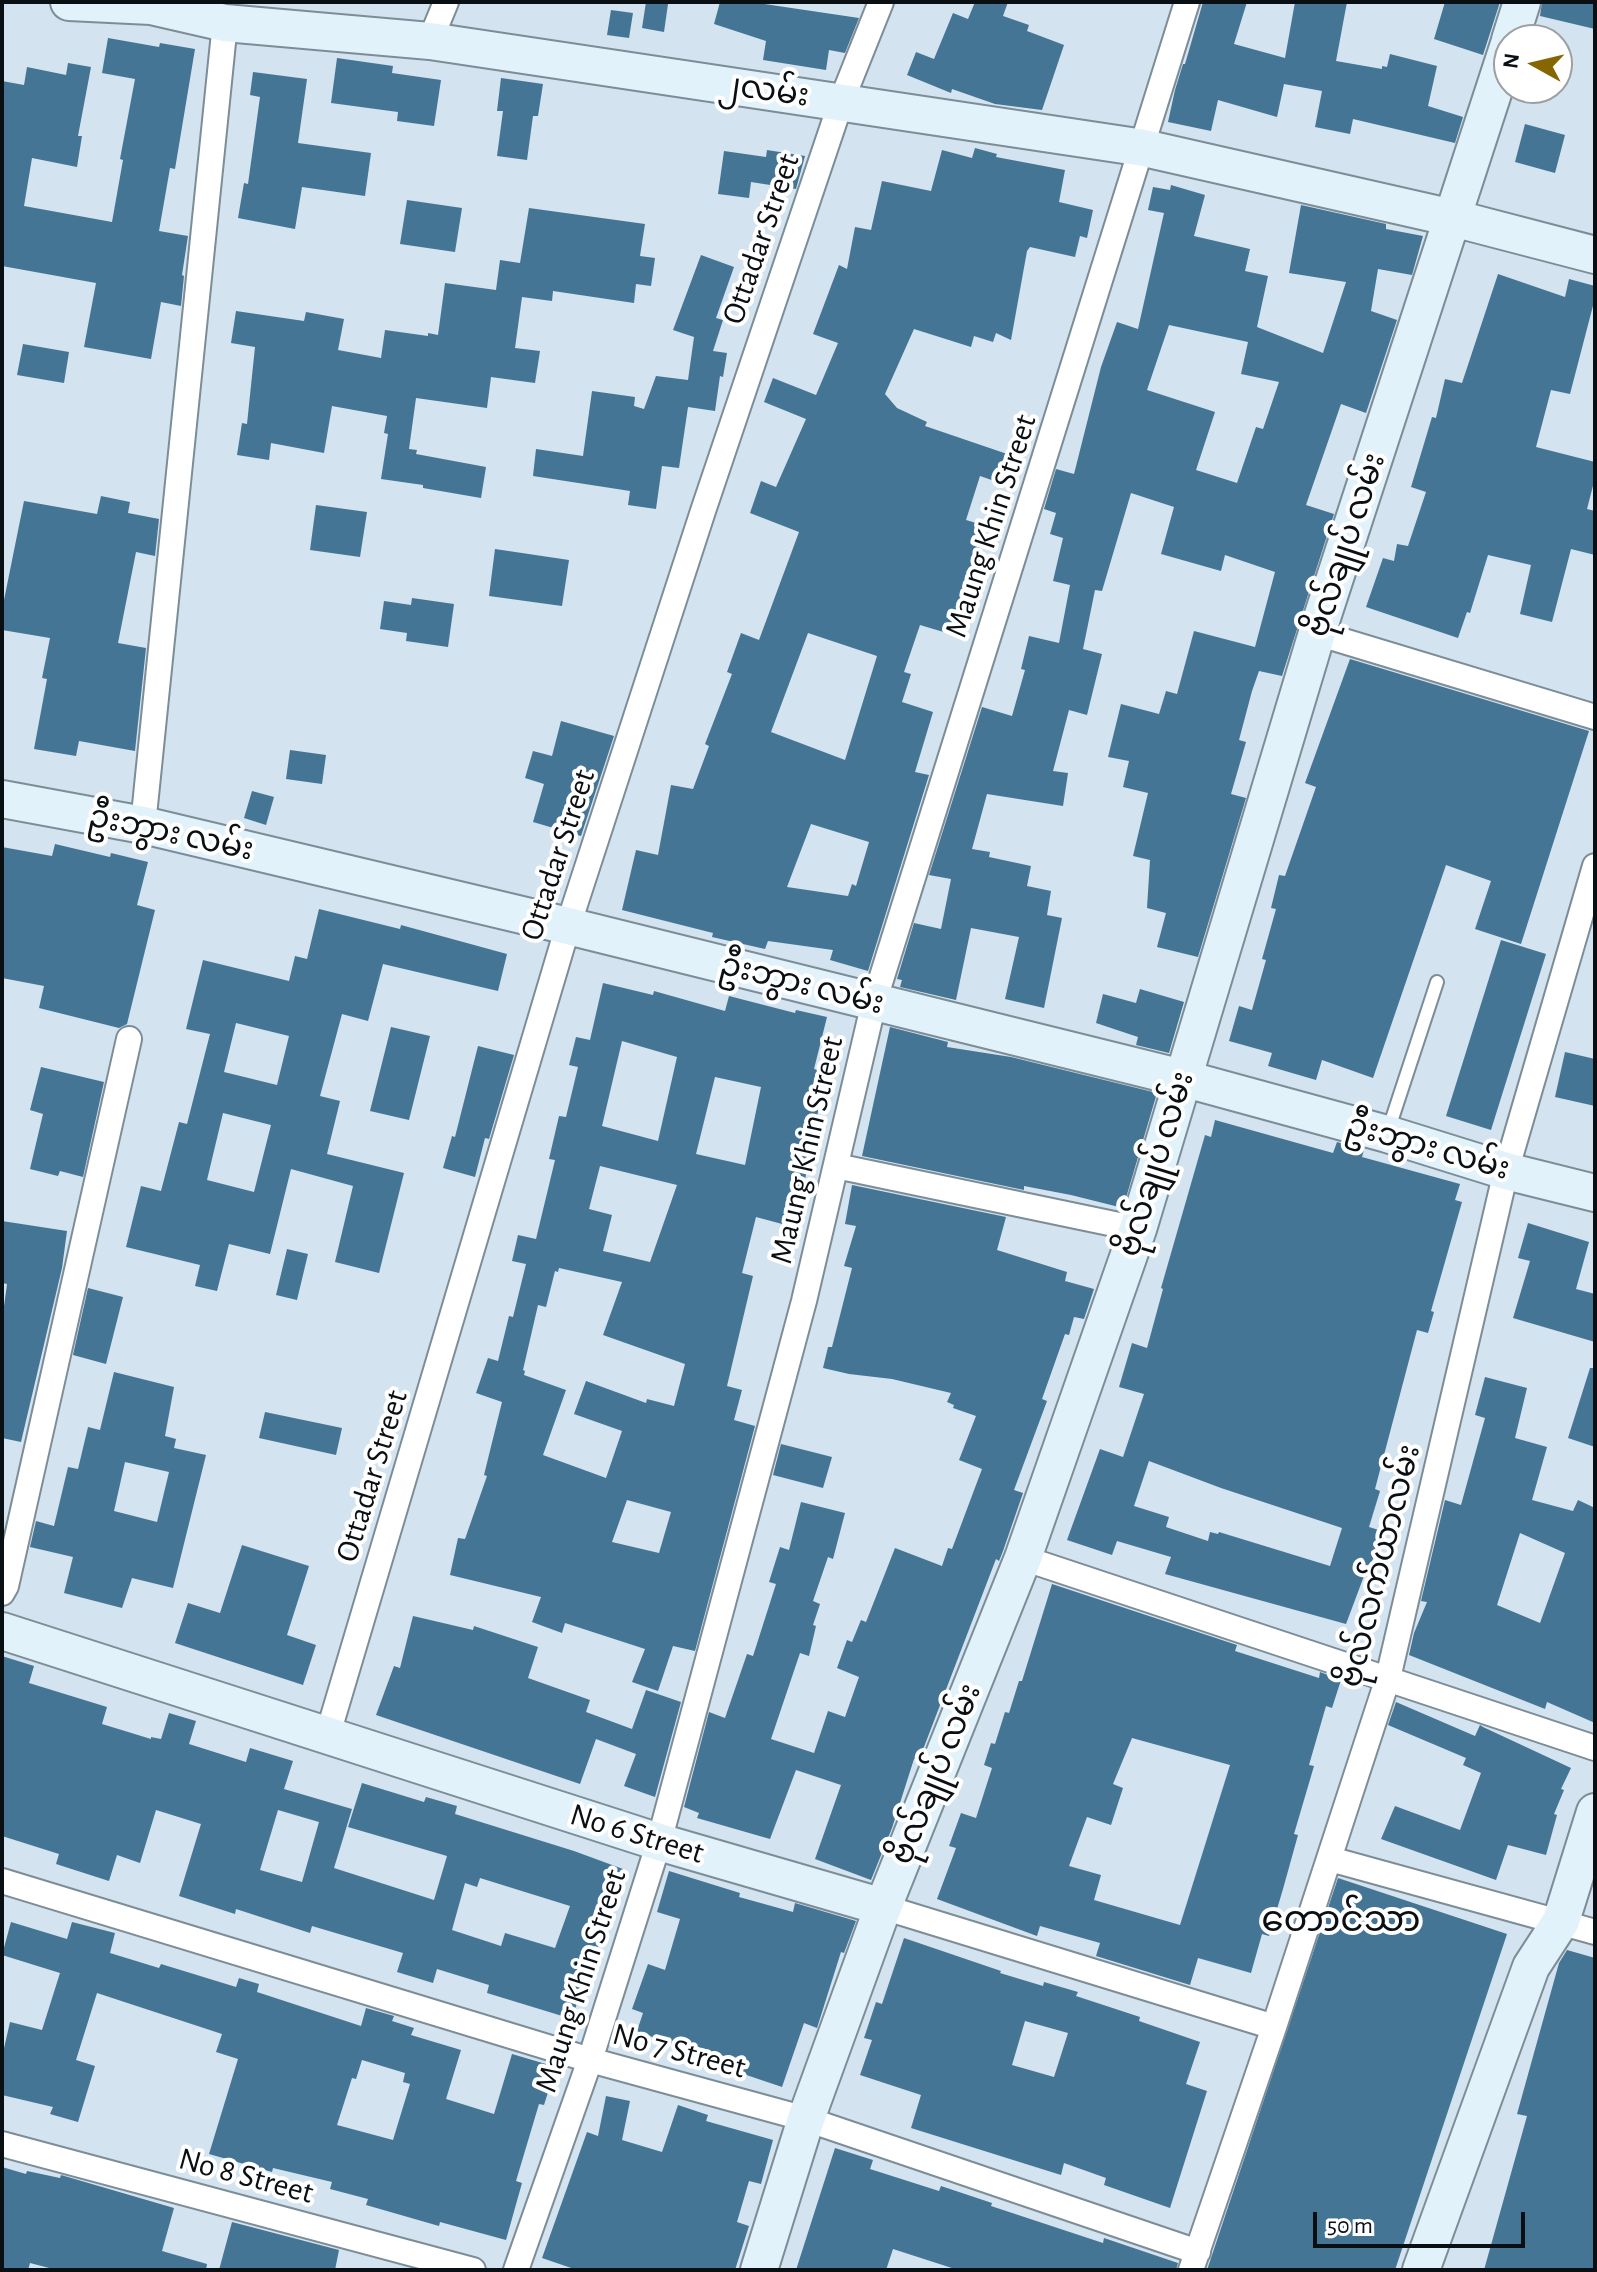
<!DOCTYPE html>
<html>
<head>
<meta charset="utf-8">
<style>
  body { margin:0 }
  #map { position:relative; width:1597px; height:2272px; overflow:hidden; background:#d3e3ef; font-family:"Alegreya Sans",sans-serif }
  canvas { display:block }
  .frame { position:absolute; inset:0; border:4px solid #0a0f13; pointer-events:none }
  .north { position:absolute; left:1493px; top:24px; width:80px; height:80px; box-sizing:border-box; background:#fff; border:2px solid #9d9fa1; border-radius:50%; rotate:278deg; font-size:22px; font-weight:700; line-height:32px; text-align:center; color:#0a0f13 }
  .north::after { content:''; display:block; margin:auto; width:28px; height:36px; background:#856600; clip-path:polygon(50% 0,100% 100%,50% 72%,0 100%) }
  .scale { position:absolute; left:1313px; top:2212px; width:212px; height:36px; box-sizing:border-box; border:4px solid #0a0f13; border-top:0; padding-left:10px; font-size:24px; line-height:28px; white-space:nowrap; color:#0a0f13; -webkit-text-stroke:6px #fff; paint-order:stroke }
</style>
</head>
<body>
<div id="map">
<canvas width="1597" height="2272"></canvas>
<div class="frame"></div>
<div class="north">N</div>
<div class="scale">50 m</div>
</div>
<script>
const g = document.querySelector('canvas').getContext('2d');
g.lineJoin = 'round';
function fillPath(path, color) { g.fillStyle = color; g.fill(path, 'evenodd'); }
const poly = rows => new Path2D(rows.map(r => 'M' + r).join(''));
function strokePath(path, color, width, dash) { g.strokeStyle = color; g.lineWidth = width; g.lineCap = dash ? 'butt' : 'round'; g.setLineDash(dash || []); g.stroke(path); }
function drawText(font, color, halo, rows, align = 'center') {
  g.font = font + ' "Alegreya Sans","Noto Sans Myanmar",sans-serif'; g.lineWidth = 8; g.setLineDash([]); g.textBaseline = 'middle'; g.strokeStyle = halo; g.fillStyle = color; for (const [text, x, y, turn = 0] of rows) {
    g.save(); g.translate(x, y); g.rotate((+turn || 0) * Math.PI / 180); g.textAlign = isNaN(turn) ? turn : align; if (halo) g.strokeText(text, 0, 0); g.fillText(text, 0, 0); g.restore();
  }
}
fillPath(poly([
  [646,2,668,4,664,32,642,28],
  [720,2,751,2,859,18,845,53,829,50,826,70,763,60,766,41,714,24],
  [975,2,1008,2,1003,16,1029,25,1027,31,1064,45,1042,110,995,104,952,89,951,93,907,75,916,52,934,59,953,13,968,19],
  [1203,2,1247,2,1234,44,1285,58,1295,2,1347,2,1336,61,1382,69,1382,66,1387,67,1390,54,1437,66,1428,106,1463,117,1455,143,1353,119,1350,134,1315,127,1322,91,1284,84,1277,117,1218,100,1211,131,1168,122,1175,90,1183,64,1185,64],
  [1445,2,1500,2,1483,55,1434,39],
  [1542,2,1595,2,1595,29,1540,16],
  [611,10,633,13,629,38,607,35],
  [108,38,159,47,160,43,195,49,175,169,170,168,159,231,188,236,182,275,184,276,181,306,161,302,151,359,84,347,96,283,2,266,2,81,24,85,27,67,66,75,68,63,91,67,78,136,82,136,77,167,32,158,24,206,112,222,123,160,120,159,135,79,102,73],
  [337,58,393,66,392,73,441,80,434,126,397,121,398,112,331,103],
  [253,72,307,79,298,143,371,153,365,196,302,187,295,229,238,218,244,183,248,184,260,97,250,95],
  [501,78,543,84,538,116,533,116,527,160,497,156,503,111,497,111],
  [1525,124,1565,135,1555,173,1515,162],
  [975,148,997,154,996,157,1065,170,1059,202,1093,210,1087,238,1080,236,1075,257,1030,247,1027,251,1011,340,996,333,993,342,974,336,971,347,914,329,885,394,897,408,927,422,925,426,1013,456,1003,484,980,476,966,520,986,526,961,608,965,609,957,636,920,625,904,672,911,674,902,702,933,712,915,772,929,775,868,971,830,960,833,950,768,941,765,949,712,937,713,933,622,910,636,850,658,855,671,785,693,789,709,746,705,744,732,674,727,672,741,633,759,640,799,532,750,513,761,481,776,487,806,419,764,402,773,378,816,395,838,343,813,334,839,265,847,269,855,227,871,230,882,181,931,191,942,150,972,158],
  [808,633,877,656,845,760,771,732],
  [811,824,869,842,856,886,852,884,848,896,787,887],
  [767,150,805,156,796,189,751,182,749,198,718,194,724,151,766,157],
  [1171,185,1205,195,1194,236,1250,249,1245,271,1268,276,1257,327,1323,353,1346,282,1289,273,1301,205,1386,224,1386,229,1423,236,1412,275,1378,269,1371,311,1397,320,1366,413,1341,404,1306,505,1334,514,1282,676,1259,671,1252,691,1239,740,1246,742,1231,794,1246,798,1198,957,1157,947,1166,913,1147,908,1150,860,1133,856,1148,793,1123,787,1129,761,1108,757,1121,704,1159,714,1166,691,1177,694,1194,631,1255,647,1275,572,1225,555,1221,571,1161,554,1174,507,1131,493,1102,591,1095,590,1083,649,1102,654,1087,715,1069,710,1053,771,1068,773,1063,806,987,794,972,849,990,852,989,857,1031,866,1027,886,1051,891,1047,915,1062,918,1044,1008,1005,999,1019,937,971,928,956,1000,900,987,902,980,897,979,914,923,941,929,951,879,929,875,982,707,1012,716,1025,670,1021,669,1029,636,1059,643,1070,585,1053,581,1063,538,1050,534,1056,513,1044,509,1056,469,1074,474,1101,367,1117,322,1138,329,1164,213,1148,210,1153,187,1170,190],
  [1169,325,1248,342,1241,374,1279,382,1263,429,1256,427,1237,483,1196,470,1215,412,1147,390],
  [407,200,462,208,455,252,400,244],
  [529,208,645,224,640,256,655,258,651,286,636,284,634,303,553,291,552,301,522,297,515,348,540,351,535,383,491,377,487,408,416,398,409,449,417,450,416,454,486,467,481,498,423,488,423,485,381,479,388,434,384,433,387,416,332,406,324,453,271,443,269,460,237,455,242,423,247,424,255,347,231,343,236,311,304,321,306,312,344,319,338,350,381,358,385,330,428,336,428,333,438,335,445,283,496,290,500,260,520,263],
  [701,255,734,267,716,318,723,320,713,351,727,353,723,377,720,376,715,411,688,407,679,468,662,466,656,509,628,505,630,491,533,476,536,449,583,456,592,391,635,397,634,406,644,409,656,376,688,380,694,337,673,330],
  [1498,274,1565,297,1569,279,1595,286,1595,298,1570,394,1551,390,1536,447,1595,462,1595,478,1587,509,1595,511,1595,555,1571,549,1552,622,1520,614,1531,565,1488,555,1470,613,1467,612,1458,638,1366,607,1383,558,1394,561,1397,544,1408,546,1426,492,1411,487,1432,417,1436,418,1445,379,1462,383],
  [23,344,69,352,64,383,17,375],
  [101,496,130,502,128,513,159,519,155,556,136,552,118,643,146,648,135,751,79,741,76,756,34,749,47,679,42,678,50,638,2,630,4,600,24,501,97,514],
  [316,505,367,512,360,557,310,550],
  [495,549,569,560,562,606,489,596],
  [412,598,454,604,448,647,406,641,407,633,380,629,384,601,411,605],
  [1350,659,1589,731,1521,944,1475,929,1491,881,1446,865,1373,1078,1322,1060,1316,1080,1268,1066,1272,1053,1229,1041,1239,1006,1252,1010,1266,960,1262,959,1276,909,1271,908,1279,875,1285,876,1316,787,1305,783],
  [561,721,614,736,581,836,533,822,544,784,525,778,533,751,552,756],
  [290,750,326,755,322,784,286,779],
  [252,791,274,797,266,825,244,818],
  [55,844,110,857,111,853,148,862,137,905,155,910,127,1024,119,1028,39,1008,44,986,2,978,2,847,52,856],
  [319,909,400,929,401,925,507,954,498,991,383,964,368,1021,342,1014,320,1096,340,1101,327,1154,404,1173,379,1273,335,1262,353,1186,291,1169,270,1254,229,1244,217,1291,195,1286,200,1265,126,1247,141,1186,161,1191,179,1122,187,1124,210,1034,186,1029,203,960,289,981,295,956,307,959],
  [236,1023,289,1036,277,1085,224,1072],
  [223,1113,271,1125,254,1192,207,1180],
  [1501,940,1546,954,1491,1130,1446,1116],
  [603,983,653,995,654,991,725,1011,729,996,795,1013,796,1010,827,1017,814,1069,833,1074,826,1102,820,1101,804,1185,808,1187,797,1228,756,1217,742,1273,753,1276,727,1386,742,1390,734,1420,755,1426,695,1651,673,1646,658,1691,632,1682,645,1649,565,1623,562,1633,532,1622,541,1597,450,1575,458,1538,465,1539,487,1476,484,1475,502,1402,476,1393,488,1358,498,1361,509,1316,513,1317,526,1264,512,1261,518,1235,536,1239,555,1160,549,1159,559,1116,566,1117,578,1067,569,1065,576,1037,590,1040],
  [622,1041,677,1057,658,1141,602,1126],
  [715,1077,761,1087,745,1165,696,1154],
  [600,1166,677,1185,650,1262,603,1251,612,1215,589,1209],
  [559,1268,622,1282,603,1335,685,1364,674,1406,647,1399,646,1403,586,1381,574,1414,622,1431,606,1478,543,1455,566,1390,524,1375,525,1371,523,1370,538,1305,546,1307,555,1271,558,1272],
  [627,1500,671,1512,659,1553,612,1542],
  [1140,989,1184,1002,1169,1053,1136,1045,1138,1037,1096,1023,1103,994,1136,1003],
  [391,1027,430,1036,409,1120,370,1111],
  [890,1027,948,1042,947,1047,1011,1057,1157,1093,1123,1208,1071,1195,1024,1186,1024,1190,862,1156],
  [478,1046,514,1055,489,1139,485,1138,475,1177,443,1168,452,1136,455,1137],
  [1565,1052,1595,1059,1595,1106,1555,1097],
  [41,1067,104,1082,83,1177,60,1171,58,1176,30,1169,43,1114,30,1110],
  [1215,1120,1333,1153,1337,1142,1364,1150,1362,1157,1460,1184,1455,1200,1462,1202,1431,1311,1434,1312,1428,1333,1417,1330,1375,1489,1380,1491,1369,1527,1382,1531,1367,1577,1364,1576,1346,1624,1165,1574,1171,1557,1117,1541,1112,1555,1067,1540,1100,1449,1123,1457,1144,1394,1119,1387,1132,1343,1147,1348,1163,1289,1161,1288,1205,1135,1211,1137],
  [1149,1461,1221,1488,1342,1528,1330,1566,1219,1532,1218,1534,1210,1532,1208,1541,1166,1527,1169,1517,1134,1506],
  [852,1185,1006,1217,997,1250,1067,1272,1065,1281,1094,1289,1084,1319,1074,1317,1069,1335,1065,1334,1042,1399,1047,1401,1014,1490,1023,1493,1003,1551,999,1561,996,1559,919,1760,914,1759,892,1828,871,1880,815,1859,841,1785,796,1770,770,1839,697,1818,699,1813,684,1807,709,1712,725,1718,747,1654,753,1656,776,1584,769,1582,780,1547,789,1550,801,1502,845,1513,833,1559,828,1557,813,1601,820,1604,813,1625,816,1626,809,1656,800,1653,771,1739,814,1753,828,1711,845,1717,859,1677,837,1668,847,1640,852,1642,861,1620,866,1622,895,1548,942,1566,948,1548,952,1549,982,1469,959,1460,976,1416,953,1408,954,1405,947,1402,951,1393,892,1379,849,1374,823,1368,828,1347,832,1347,852,1268,844,1266,856,1226,845,1224],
  [2,1221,67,1231,62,1268,21,1442,2,1438,2,1321,7,1284,2,1283],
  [1528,1223,1589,1242,1576,1289,1595,1294,1595,1342,1513,1318,1530,1261,1518,1258],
  [287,1249,308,1254,297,1300,276,1295],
  [88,1288,123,1297,106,1364,73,1355],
  [1590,1368,1595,1368,1595,1447,1568,1438],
  [114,1372,174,1387,165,1436,176,1439,174,1448,206,1455,173,1588,132,1578,122,1608,64,1593,73,1557,30,1547,36,1521,54,1526,68,1467,78,1469,88,1427,100,1430],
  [125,1462,169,1472,157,1522,114,1511],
  [1485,1377,1527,1388,1515,1438,1547,1447,1532,1500,1573,1511,1578,1500,1595,1508,1595,1723,1547,1702,1545,1709,1409,1655,1414,1633,1427,1602,1421,1601,1445,1500,1461,1505,1485,1418,1475,1415],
  [1520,1533,1565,1553,1540,1623,1497,1605],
  [265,1412,342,1428,336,1455,259,1438],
  [781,1444,832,1457,823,1488,773,1475],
  [242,1545,309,1566,287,1635,316,1645,303,1685,175,1643,188,1603,220,1613],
  [1052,1584,1237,1645,1235,1651,1319,1678,1320,1672,1341,1680,1332,1708,1326,1706,1309,1765,1314,1766,1294,1834,1298,1835,1283,1889,1269,1936,1262,1934,1251,1973,1198,1958,1190,1985,1096,1956,1100,1943,1040,1926,1037,1936,937,1899,956,1848,949,1846,961,1813,976,1818,992,1768,984,1765,991,1743,995,1744,1005,1712,1009,1713,1019,1681,1022,1681],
  [1132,1738,1230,1765,1180,1925,1094,1900,1101,1875,1069,1866,1087,1817,1111,1825,1123,1788,1113,1784],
  [413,1616,473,1630,474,1626,538,1647,528,1678,590,1700,586,1712,632,1729,646,1690,681,1702,655,1797,624,1786,636,1754,596,1739,580,1784,376,1715,394,1666,400,1668],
  [2,1656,34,1666,29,1683,107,1707,102,1724,151,1739,151,1737,161,1739,169,1713,196,1721,189,1744,246,1762,250,1748,293,1761,284,1789,352,1809,334,1868,434,1900,447,1856,348,1827,362,1783,424,1802,426,1797,457,1806,455,1814,574,1851,623,1869,598,1947,595,1946,572,2019,487,1993,489,1985,437,1969,433,1983,397,1972,403,1953,312,1926,310,1933,236,1909,235,1914,179,1896,201,1824,156,1810,140,1863,117,1855,109,1881,56,1864,59,1854,2,1836],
  [278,1810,319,1822,302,1882,260,1870],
  [480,1878,570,1906,555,1948,505,1933,501,1946,452,1930,465,1883,477,1887],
  [1396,1702,1475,1736,1480,1725,1483,1727,1571,1768,1561,1789,1564,1790,1554,1814,1557,1815,1546,1855,1508,1845,1496,1880,1381,1839,1395,1806,1460,1830,1481,1773,1463,1765,1466,1758,1388,1725],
  [669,1871,740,1893,739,1897,793,1912,795,1903,856,1921,844,1953,841,1952,817,2028,804,2023,782,2087,690,2056,691,2052,637,2031,643,2013,632,2009,648,1964,665,1970,680,1919,657,1912],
  [1338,1878,1507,1934,1395,2270,1207,2270],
  [11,1922,67,1939,72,1922,115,1933,110,1953,159,1968,161,1964,236,1987,239,1978,259,1984,257,1992,361,2026,366,2008,394,2016,392,2021,414,2028,411,2035,461,2050,446,2099,494,2114,512,2054,556,2067,544,2105,539,2104,516,2181,522,2183,506,2240,440,2222,439,2226,366,2205,368,2199,330,2189,332,2182,273,2168,272,2172,209,2154,238,2059,216,2052,222,2034,97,1993,76,2060,95,2066,78,2122,50,2114,53,2107,2,2095,2,2057,10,2022,42,2030,60,1973,2,1955],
  [362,2060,405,2073,403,2082,410,2084,393,2140,337,2125,352,2078,356,2079],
  [904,1938,1001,1971,1000,1973,1043,1986,1044,1982,1078,1992,1076,1996,1140,2017,1139,2021,1200,2042,1186,2084,1207,2091,1170,2208,1104,2185,1106,2178,1064,2163,1061,2175,911,2128,921,2095,860,2075,872,2040,864,2038,876,2002,882,2004],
  [1025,2021,1068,2033,1054,2077,1012,2065],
  [1567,1950,1595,1958,1595,2270,1484,2270,1527,2116,1517,2114,1559,1963],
  [606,2096,630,2101,622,2140,662,2152,678,2105,708,2115,706,2121,773,2140,761,2184,749,2181,737,2222,749,2226,735,2270,577,2270,542,2258,587,2132,598,2136],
  [835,2148,873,2160,870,2169,939,2191,941,2186,992,2203,991,2206,1103,2243,1104,2238,1178,2263,1176,2270,958,2270,893,2249,886,2270,796,2270],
  [2,2167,26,2174,27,2171,60,2178,61,2175,174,2208,162,2251,207,2264,206,2270,57,2270,30,2263,28,2270,2,2270],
  [232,2222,339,2250,335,2270,219,2270]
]), '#457594');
const lane = poly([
  [1388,1131,1437,982]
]);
const street = poly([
  [430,41,446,2],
  [1317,633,1595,717],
  [143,825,225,23],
  [836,1166,1138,1229],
  [1023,1558,1595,1748],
  [2,1593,6,1586,129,1039],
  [327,1737,568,926,703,511,841,102,881,2],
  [1330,1859,1595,1932],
  [2,1881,590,2060,806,2119,1198,2252],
  [883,1907,1274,2027],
  [2,2144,473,2270],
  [516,2270,590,2060,659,1842,804,1301,874,1002,1187,2],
  [1191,2270,1274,2027,1388,1678,1506,1171,1595,866]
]);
const secondary = poly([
  [69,2,151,6,225,23,430,41,1144,148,1453,218,1595,255],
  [1510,40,1522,2],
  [2,799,143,825,568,926,1182,1078,1387,1134,1506,1171,1595,1193],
  [2,1631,659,1842,883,1907],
  [759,2270,806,2119,883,1907,1023,1558,1138,1229,1317,633,1509,44],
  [1421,2270,1531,1967,1561,1921,1595,1812]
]);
strokePath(lane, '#7d8d97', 16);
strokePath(street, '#7d8d97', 28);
strokePath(secondary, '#7d8d97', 40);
strokePath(lane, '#fff', 12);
strokePath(street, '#fff', 24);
strokePath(secondary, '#e2f2fb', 36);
drawText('32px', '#0a0f13', '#fff', [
  ["၂လမ်း",764,90,8],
  ["Ottadar Street",761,239,-71],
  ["Maung Khin Street",991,526,-72],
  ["ဗိုလ်ချုပ် လမ်း",1346,545,-72],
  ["ဦးဘွား လမ်း",171,833,12],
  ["Ottadar Street",558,855,-72],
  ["ဦးဘွား လမ်း",802,984,14],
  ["ဦးဘွား လမ်း",1428,1147,16],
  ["Maung Khin Street",807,1150,-77],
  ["ဗိုလ်ချုပ် လမ်း",1156,1164,-73],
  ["Ottadar Street",372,1476,-73],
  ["ဗိုလ်လက်ယာလမ်း",1380,1566,-76],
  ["ဗိုလ်ချုပ် လမ်း",936,1774,-68],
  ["No 6 Street",637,1834,17],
  ["Maung Khin Street",581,1981,-72],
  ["No 7 Street",679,2051,15],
  ["No 8 Street",246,2176,15]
]);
drawText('36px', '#0a0f13', '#fff', [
  ["တောင်သာ",1341,1920]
]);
</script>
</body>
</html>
